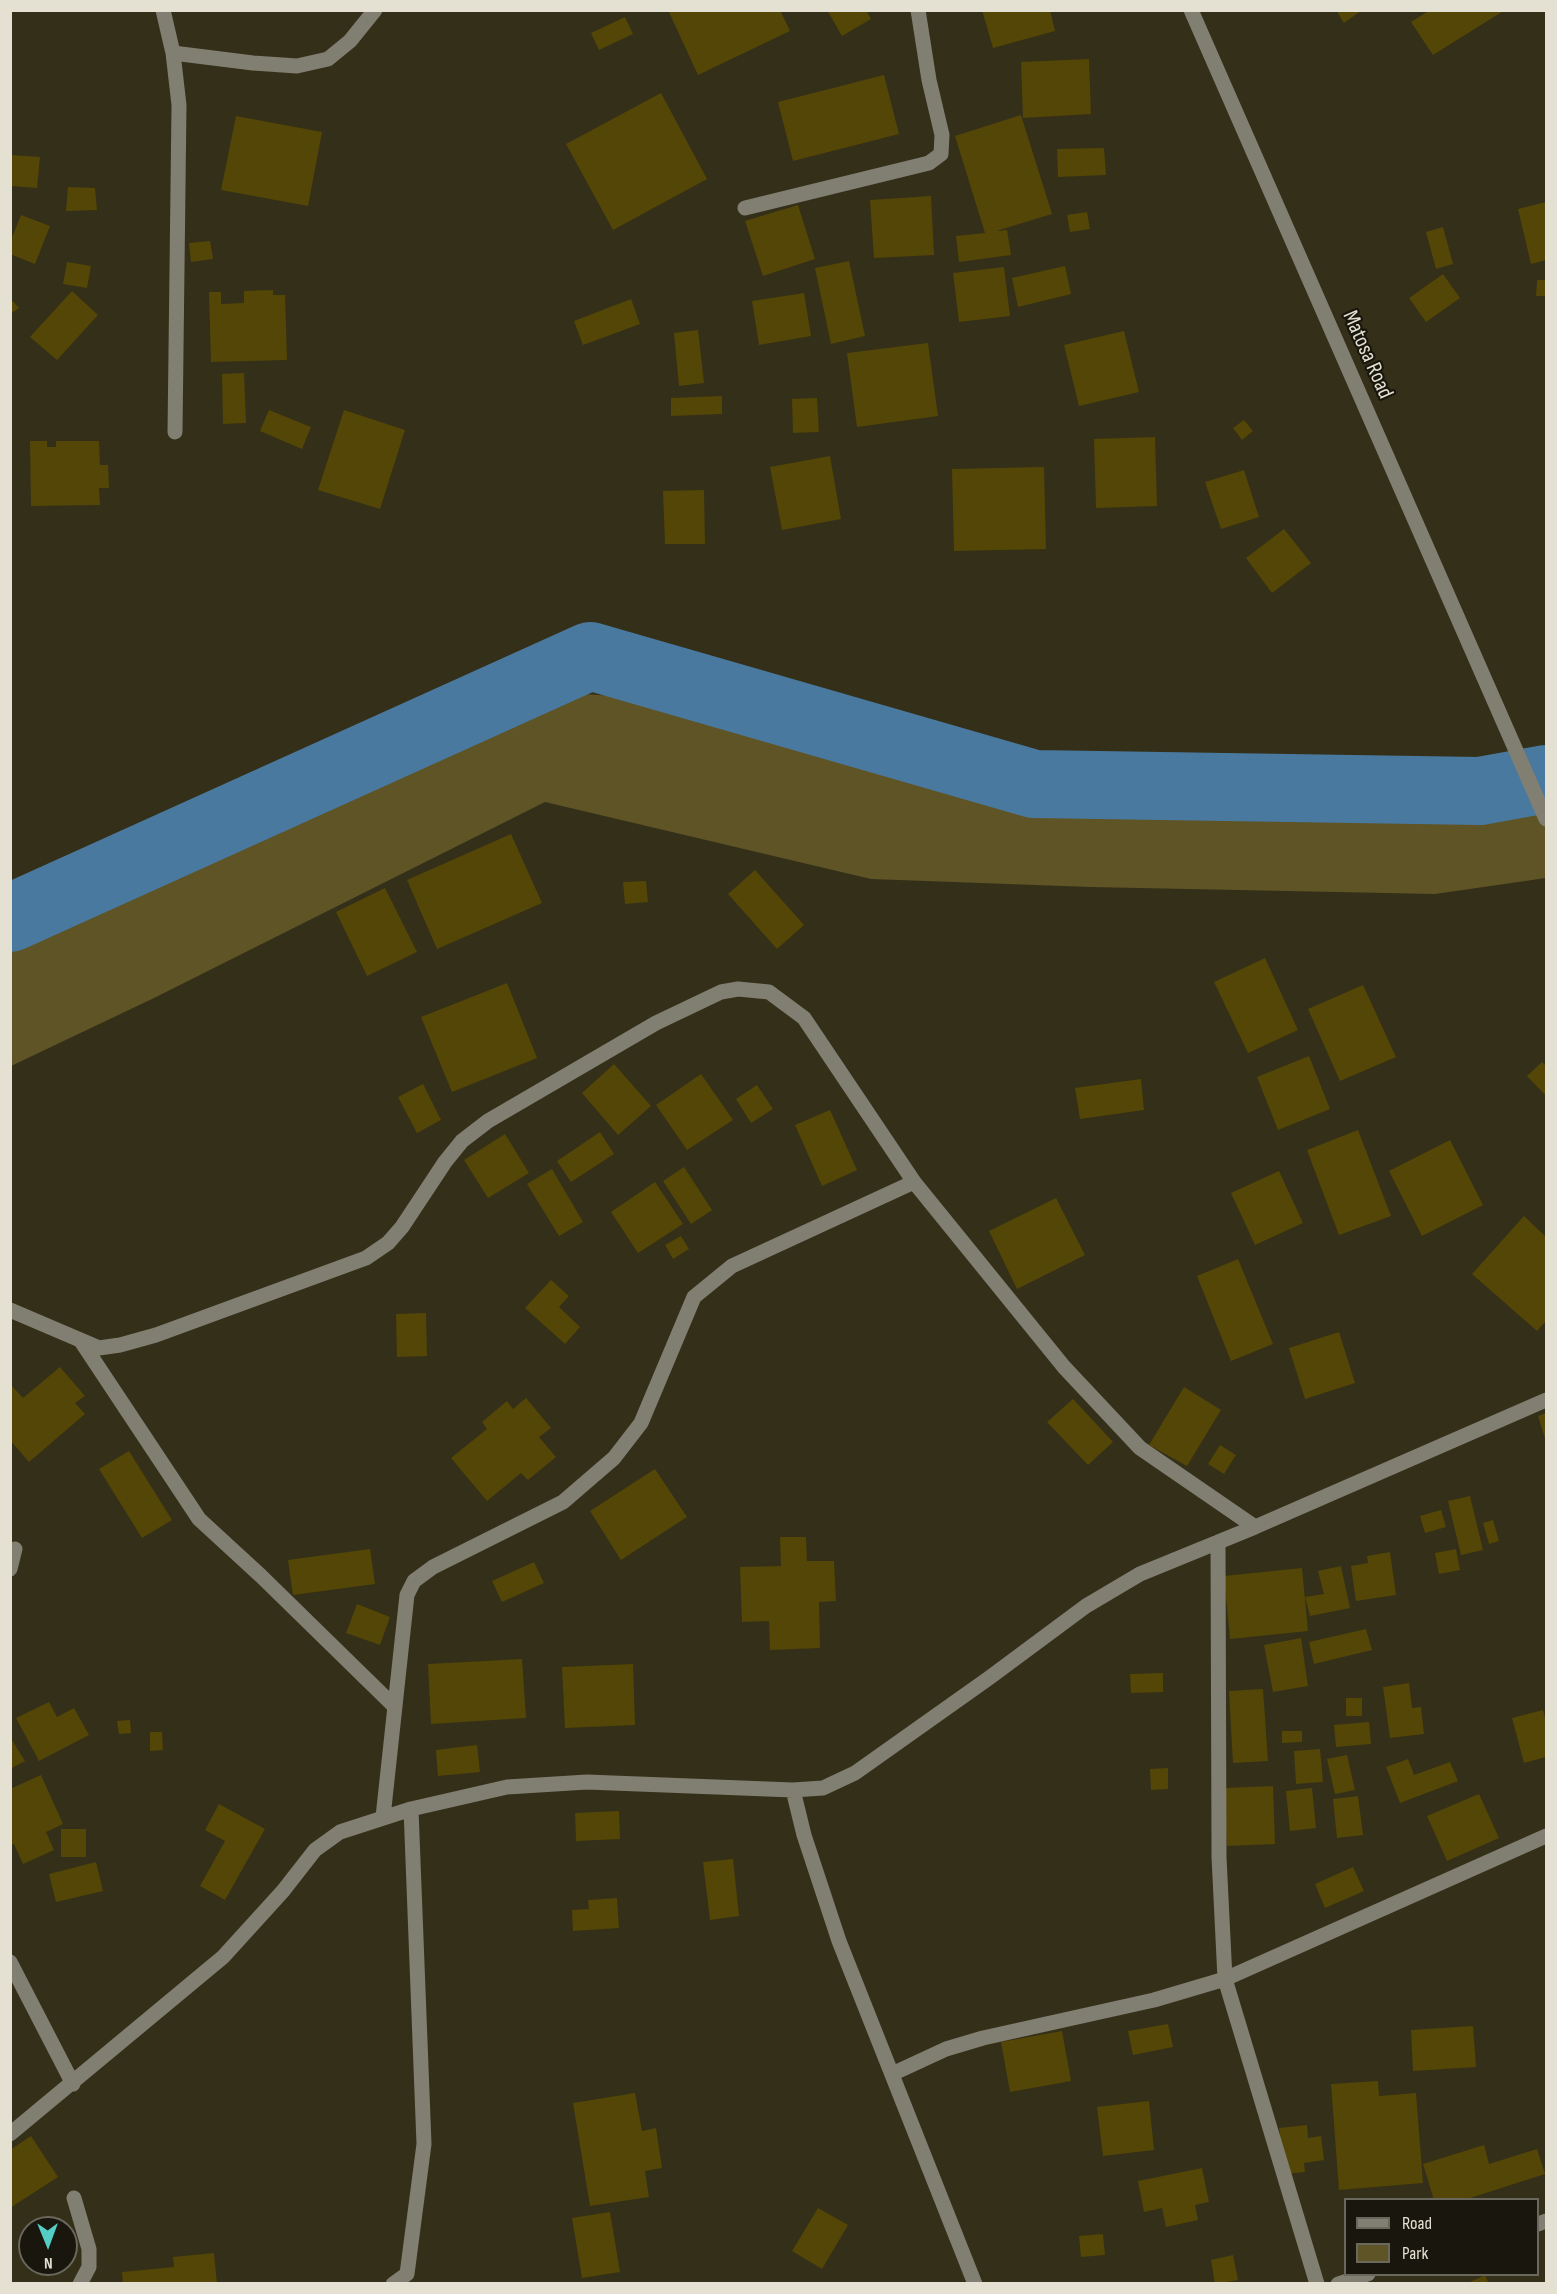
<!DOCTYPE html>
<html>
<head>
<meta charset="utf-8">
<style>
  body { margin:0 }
  #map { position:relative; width:1557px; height:2294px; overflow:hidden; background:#342f18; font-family:"Sofia Sans Condensed",sans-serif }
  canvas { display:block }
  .frame { position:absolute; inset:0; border:12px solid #e4e0d2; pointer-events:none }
  .legend { position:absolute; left:1344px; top:2198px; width:195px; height:78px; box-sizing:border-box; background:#19170d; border:2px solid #6a675c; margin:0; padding:8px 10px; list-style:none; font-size:18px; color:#e4e0d2 }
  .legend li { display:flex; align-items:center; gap:12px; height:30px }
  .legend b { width:30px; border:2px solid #6a675c }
  .north { position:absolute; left:18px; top:2216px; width:60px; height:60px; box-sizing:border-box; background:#19170d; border:2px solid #6a675c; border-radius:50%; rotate:179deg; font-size:16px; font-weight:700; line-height:24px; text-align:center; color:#e4e0d2 }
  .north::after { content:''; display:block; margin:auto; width:21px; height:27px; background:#54cdc7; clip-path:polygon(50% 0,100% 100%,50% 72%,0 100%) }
</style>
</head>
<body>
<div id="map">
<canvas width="1557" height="2294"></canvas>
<div class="frame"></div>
<ul class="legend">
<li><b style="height:8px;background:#817e72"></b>Road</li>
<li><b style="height:16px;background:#5f5426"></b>Park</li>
</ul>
<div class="north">N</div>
</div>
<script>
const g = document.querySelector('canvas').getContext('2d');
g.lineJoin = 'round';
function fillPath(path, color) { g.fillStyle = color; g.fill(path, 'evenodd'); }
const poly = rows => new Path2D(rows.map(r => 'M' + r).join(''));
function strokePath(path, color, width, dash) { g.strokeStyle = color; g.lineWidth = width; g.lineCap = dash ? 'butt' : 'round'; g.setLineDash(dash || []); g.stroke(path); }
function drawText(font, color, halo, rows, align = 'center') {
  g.font = font + ' "Sofia Sans Condensed",sans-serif'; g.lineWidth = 4.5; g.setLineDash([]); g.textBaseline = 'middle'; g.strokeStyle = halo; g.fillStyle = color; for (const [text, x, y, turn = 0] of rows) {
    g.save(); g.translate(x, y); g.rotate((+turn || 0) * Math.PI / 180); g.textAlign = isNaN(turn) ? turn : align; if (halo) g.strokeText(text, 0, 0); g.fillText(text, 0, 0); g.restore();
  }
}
fillPath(poly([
  [458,686,850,711,1178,782,1546,766,1546,878,1435,894,1090,887,871,879,545,802,152,999,11,1066,10,938,17,936]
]), '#5f5426');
strokePath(poly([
  [10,918,590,656,1034,784,1480,791,1546,779]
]), '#4a799f', 68);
fillPath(poly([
  [668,10,780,10,790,31,698,75],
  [827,10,866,10,871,19,842,36],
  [982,10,1050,10,1055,31,993,48],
  [1336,10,1362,10,1344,23],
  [1430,10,1505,10,1433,55,1411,22],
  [625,17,633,34,599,50,591,33],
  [1089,59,1091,114,1023,118,1021,62],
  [884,75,899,134,793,161,778,102],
  [661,93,707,179,613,230,566,144],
  [1021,115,1052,214,996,231,1007,230,1011,255,959,262,956,236,985,233,955,136],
  [236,116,322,132,308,206,221,190],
  [1104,148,1106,175,1058,177,1057,149],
  [10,155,40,157,37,188,10,186],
  [68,187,95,188,97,210,66,211],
  [931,196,934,255,874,258,870,200],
  [1546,202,1546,260,1531,264,1518,209],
  [798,205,815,259,763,276,745,221],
  [1087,212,1090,229,1070,232,1067,215],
  [21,215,50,226,35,264,10,254,10,242],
  [1443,227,1453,264,1436,269,1426,232],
  [210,241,213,259,191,262,189,243],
  [849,261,865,336,831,344,815,268],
  [67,262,91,266,87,288,63,284],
  [1065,266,1071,294,1018,307,1012,278],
  [1004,267,1010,316,959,322,953,273],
  [1443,274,1460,298,1426,322,1409,298],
  [1537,280,1546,280,1546,296,1536,296],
  [273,290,273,295,285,295,287,360,211,362,209,292,221,292,221,304,244,303,244,291],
  [72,291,98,315,57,360,30,337],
  [804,293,811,336,759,345,752,301],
  [10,298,19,308,10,314],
  [631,299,640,324,583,345,574,321],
  [698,330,704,383,679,386,674,333],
  [1124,331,1139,392,1079,406,1064,345],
  [928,343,938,416,857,427,847,353],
  [244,373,246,423,223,424,222,374],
  [722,396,722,414,671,416,671,398],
  [817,398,819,432,793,433,792,399],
  [269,410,311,427,302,449,260,431],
  [344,410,405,430,380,509,318,490],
  [1244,420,1253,431,1242,440,1233,428],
  [1155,437,1157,506,1096,508,1094,439],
  [30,441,47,441,47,447,56,447,56,441,99,441,100,465,108,465,109,488,99,488,100,505,31,506],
  [830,456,841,519,782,530,770,467],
  [1044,467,1046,549,954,551,952,469],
  [1244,470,1259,517,1221,529,1205,482],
  [704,490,705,544,665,544,663,491],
  [1284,529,1311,563,1272,593,1246,558],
  [511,834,542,903,437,949,407,880],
  [755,870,804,925,777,949,728,894],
  [646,881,648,902,625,904,623,882],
  [385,888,417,952,367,976,336,912],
  [1265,958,1298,1030,1248,1053,1214,982],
  [507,983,537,1058,452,1092,421,1017],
  [1363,985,1396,1057,1340,1081,1308,1009],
  [1309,1056,1330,1109,1278,1130,1257,1077],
  [1542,1062,1546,1066,1546,1096,1527,1076],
  [614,1064,651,1106,618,1135,582,1093],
  [701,1074,733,1120,687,1150,656,1105],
  [1141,1079,1144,1110,1080,1119,1075,1088],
  [423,1084,441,1120,417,1133,398,1097],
  [757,1085,773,1109,751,1123,736,1099],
  [830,1110,857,1170,822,1186,795,1125],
  [1358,1130,1391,1216,1339,1235,1307,1150],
  [600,1132,614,1154,571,1182,557,1161],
  [505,1134,529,1173,488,1198,464,1160],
  [1450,1140,1483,1205,1422,1236,1389,1171],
  [684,1167,712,1210,691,1224,663,1181],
  [552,1169,583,1222,559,1236,527,1184],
  [1279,1171,1303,1223,1255,1245,1231,1193],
  [655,1182,683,1224,638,1253,611,1212],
  [1056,1198,1085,1255,1017,1289,989,1231],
  [1524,1216,1546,1237,1546,1321,1537,1331,1472,1274],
  [681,1236,689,1249,673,1259,665,1245],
  [1238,1259,1273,1344,1231,1361,1197,1276],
  [551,1280,569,1296,559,1307,580,1327,565,1344,525,1308],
  [426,1313,427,1356,397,1357,396,1314],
  [1339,1332,1355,1383,1305,1399,1289,1348],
  [60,1367,85,1396,75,1403,85,1414,29,1462,10,1440,10,1384,23,1398],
  [1184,1387,1221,1410,1187,1466,1149,1445],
  [526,1398,551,1428,539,1437,556,1457,528,1480,521,1473,487,1501,451,1458,487,1429,482,1422,507,1401,513,1409],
  [1073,1399,1113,1442,1088,1465,1047,1422],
  [1546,1413,1546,1442,1538,1416],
  [1220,1445,1236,1455,1224,1474,1208,1464],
  [129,1451,172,1520,142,1538,99,1469],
  [655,1469,687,1517,621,1560,590,1511],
  [1470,1496,1483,1550,1461,1555,1448,1501],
  [1441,1510,1446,1527,1425,1533,1420,1516],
  [1493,1520,1499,1541,1489,1544,1483,1523],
  [780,1537,806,1537,807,1561,834,1561,836,1601,819,1602,820,1648,770,1650,769,1621,742,1622,740,1567,781,1566],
  [370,1549,375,1584,293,1595,288,1560],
  [1456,1549,1460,1570,1439,1574,1435,1553],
  [1390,1552,1396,1595,1356,1601,1351,1566,1368,1563,1367,1556],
  [534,1562,544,1583,502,1602,492,1581],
  [1341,1566,1350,1608,1310,1616,1305,1597,1324,1594,1318,1571],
  [1302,1568,1308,1631,1230,1639,1224,1576],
  [357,1604,390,1617,380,1645,346,1633],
  [1366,1629,1372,1650,1314,1664,1309,1642],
  [1301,1638,1308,1686,1273,1692,1264,1645],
  [522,1659,526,1718,431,1724,428,1664],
  [633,1664,635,1725,565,1728,562,1667],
  [1163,1673,1163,1692,1131,1693,1130,1674],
  [1409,1683,1412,1708,1421,1707,1424,1734,1390,1738,1383,1687],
  [1263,1689,1268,1761,1233,1763,1229,1691],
  [1346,1698,1362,1698,1362,1716,1346,1716],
  [49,1702,57,1717,74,1708,89,1735,39,1761,16,1718],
  [1543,1710,1546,1722,1546,1757,1524,1763,1512,1718],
  [130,1720,131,1733,119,1734,117,1721],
  [1369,1722,1371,1744,1336,1747,1334,1725],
  [1282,1731,1302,1731,1302,1742,1282,1743],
  [150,1732,162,1732,163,1750,150,1751],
  [10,1737,25,1761,10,1769],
  [477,1745,480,1772,438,1776,436,1750],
  [1320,1749,1323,1782,1296,1784,1294,1751],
  [1347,1755,1355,1790,1335,1794,1327,1759],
  [1408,1759,1414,1775,1450,1762,1458,1781,1400,1803,1386,1767],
  [1168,1768,1168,1789,1151,1790,1150,1769],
  [41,1775,63,1824,46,1832,54,1850,23,1864,14,1844,10,1845,10,1789],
  [1273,1786,1275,1844,1227,1846,1224,1788],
  [1312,1788,1316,1828,1290,1831,1286,1791],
  [1479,1794,1499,1838,1447,1861,1427,1816],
  [1358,1796,1363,1835,1337,1838,1333,1799],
  [219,1804,265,1829,225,1900,200,1886,225,1841,205,1830],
  [619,1811,620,1839,576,1841,575,1813],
  [61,1829,86,1829,86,1857,61,1857],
  [733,1859,739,1916,710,1920,703,1862],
  [96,1862,103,1891,56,1902,49,1874],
  [1353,1867,1364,1891,1325,1908,1315,1884],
  [617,1898,619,1928,573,1931,572,1910,589,1909,588,1900],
  [1168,2024,1173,2047,1133,2055,1128,2031],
  [1473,2026,1476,2067,1413,2071,1411,2030],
  [1062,2031,1071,2081,1010,2092,1001,2042],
  [1378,2081,1379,2096,1416,2093,1423,2183,1339,2190,1331,2084],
  [635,2093,642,2131,656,2128,662,2168,645,2171,649,2197,590,2206,573,2103],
  [1149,2101,1154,2150,1103,2156,1097,2107],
  [1307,2125,1308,2138,1321,2136,1324,2160,1304,2163,1305,2172,1285,2174,1279,2128],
  [31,2136,58,2177,10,2208,10,2150],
  [1484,2145,1489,2164,1537,2149,1545,2174,1464,2200,1434,2200,1423,2164],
  [1202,2168,1209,2202,1195,2205,1198,2220,1166,2227,1162,2208,1144,2212,1138,2181],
  [818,2208,848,2225,822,2269,792,2251],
  [610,2212,620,2272,582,2278,572,2218],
  [1103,2234,1105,2255,1081,2257,1079,2236],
  [214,2253,217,2284,123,2284,122,2272,174,2267,173,2257],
  [1233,2255,1238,2280,1215,2284,1211,2260],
  [1485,2275,1489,2284,1466,2284]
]), '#534606');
strokePath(poly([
  [163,10,173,53,179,105,175,432],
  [1191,10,1546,819],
  [173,53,253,63,297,66,328,59,350,41,375,10],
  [745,208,929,163,941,154,942,135,929,80,918,10],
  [10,1310,99,1348,120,1345,156,1335,366,1258,388,1243,402,1227,445,1162,462,1141,488,1121,656,1023,721,992,738,989,769,992,804,1018,914,1182,1064,1367,1140,1448,1255,1527],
  [81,1341,199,1519,261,1576,395,1707],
  [1218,1542,1219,1857,1225,1979,1317,2284],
  [10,1569,15,1549],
  [793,1790,804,1835,839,1941,975,2284],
  [383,1817,407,1595,414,1581,433,1567,563,1502,614,1458,641,1423,694,1297,732,1266,914,1182],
  [10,1962,73,2084],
  [892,2074,946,2049,983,2038,1154,2000,1225,1979,1546,1836],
  [10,2134,223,1957,283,1891,315,1850,340,1832,411,1809,507,1787,587,1782,793,1790,823,1788,855,1773,989,1678,1086,1606,1140,1574,1255,1527,1546,1400],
  [74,2198,89,2249,89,2267,80,2284],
  [1538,2224,1546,2221],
  [393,2284,407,2274,424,2144,411,1809],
  [1338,2284,1368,2274]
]), '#817e72', 15);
drawText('22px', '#e4e0d2', '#19170d', [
  ["Matosa Road",1367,355,66]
]);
</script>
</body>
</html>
